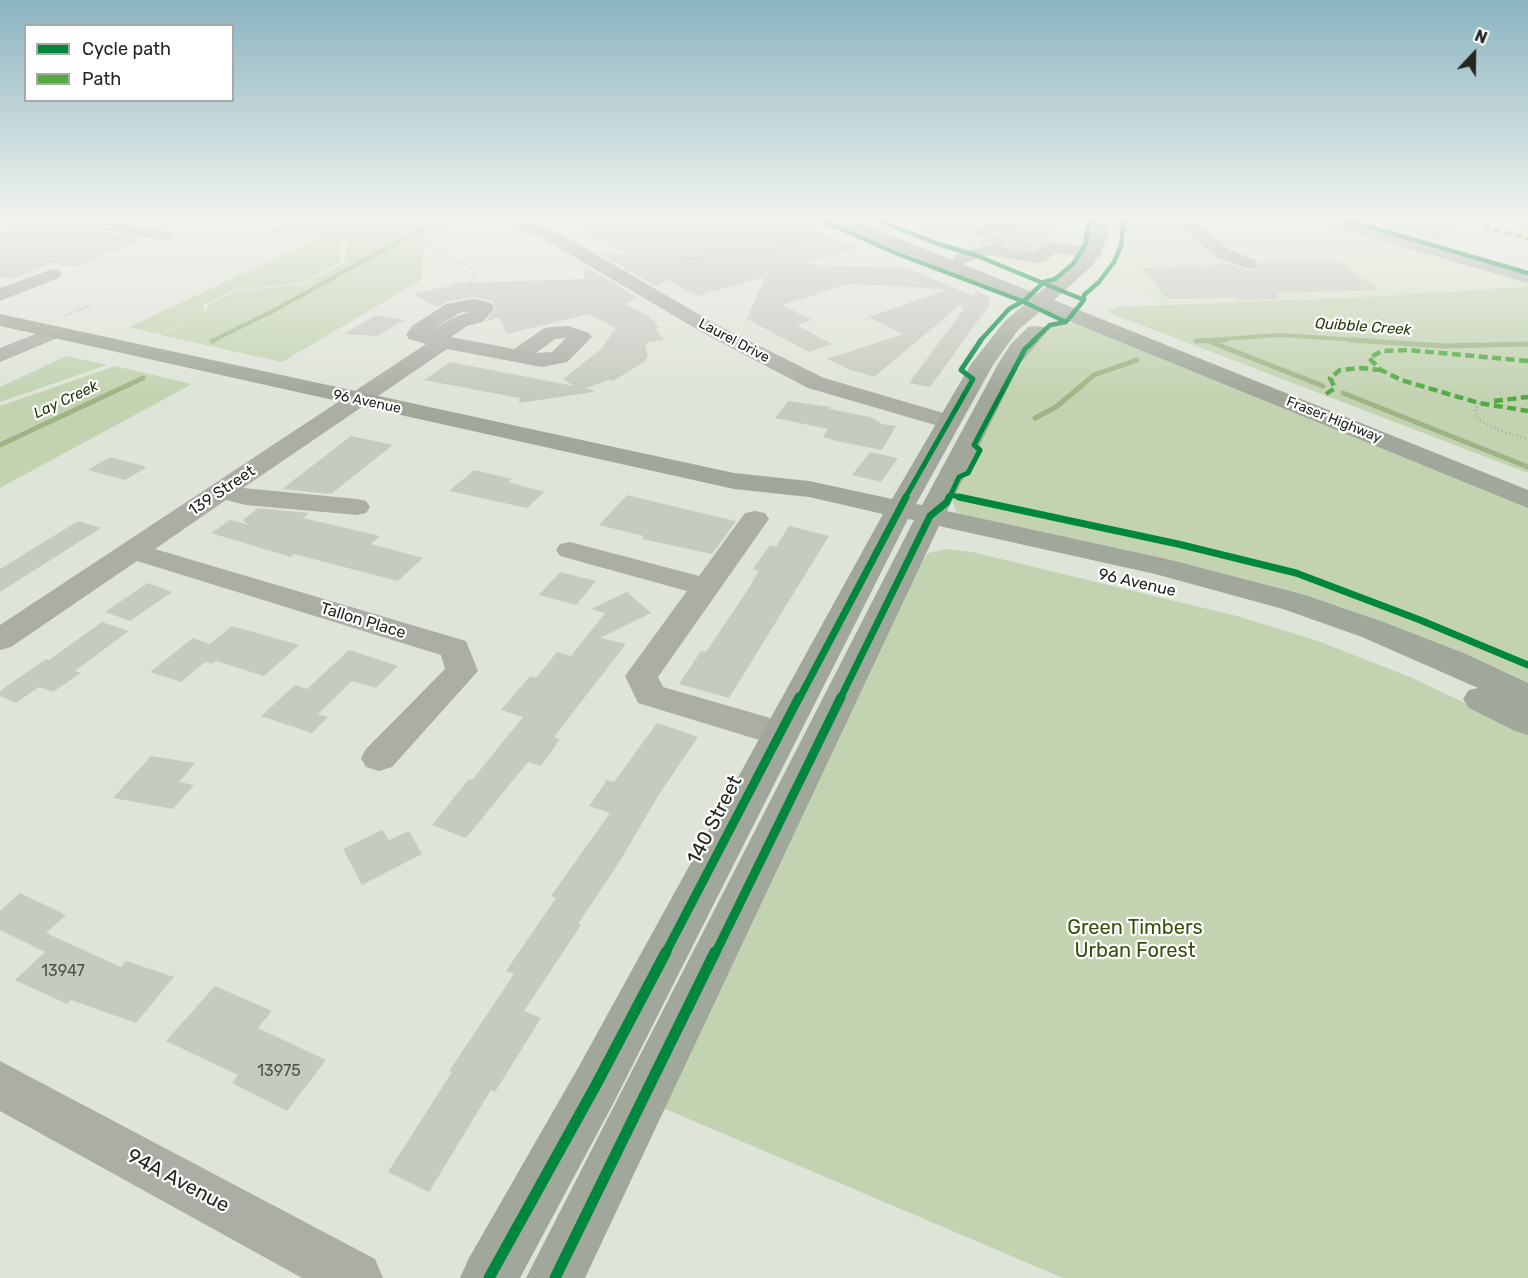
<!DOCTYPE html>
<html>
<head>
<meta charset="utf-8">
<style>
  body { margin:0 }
  #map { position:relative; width:1528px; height:1278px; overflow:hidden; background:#dfe4d9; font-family:Rubik,sans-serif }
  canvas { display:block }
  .legend { position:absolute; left:24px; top:24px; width:210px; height:78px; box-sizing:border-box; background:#fff; border:2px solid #a7a9a5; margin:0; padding:8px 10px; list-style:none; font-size:18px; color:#23271f }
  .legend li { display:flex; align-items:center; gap:12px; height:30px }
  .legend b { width:30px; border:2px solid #a7a9a5 }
  .north { position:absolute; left:1444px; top:24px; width:60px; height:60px; -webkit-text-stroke:4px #fff; paint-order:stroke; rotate:22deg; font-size:16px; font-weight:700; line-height:24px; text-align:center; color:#23271f }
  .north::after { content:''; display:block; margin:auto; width:21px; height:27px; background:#23271f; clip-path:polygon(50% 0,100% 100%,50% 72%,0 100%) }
</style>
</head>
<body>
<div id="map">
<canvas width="1528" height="1278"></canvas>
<ul class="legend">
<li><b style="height:8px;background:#00873e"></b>Cycle path</li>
<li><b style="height:8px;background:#53aa43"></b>Path</li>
</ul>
<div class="north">N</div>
</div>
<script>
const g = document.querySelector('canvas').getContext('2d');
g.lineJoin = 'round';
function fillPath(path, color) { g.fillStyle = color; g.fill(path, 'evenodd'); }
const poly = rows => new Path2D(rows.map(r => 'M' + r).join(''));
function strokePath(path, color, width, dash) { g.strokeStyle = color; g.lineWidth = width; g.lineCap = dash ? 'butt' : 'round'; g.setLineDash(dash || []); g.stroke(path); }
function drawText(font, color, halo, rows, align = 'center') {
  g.font = font + ' Rubik,sans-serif'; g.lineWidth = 4.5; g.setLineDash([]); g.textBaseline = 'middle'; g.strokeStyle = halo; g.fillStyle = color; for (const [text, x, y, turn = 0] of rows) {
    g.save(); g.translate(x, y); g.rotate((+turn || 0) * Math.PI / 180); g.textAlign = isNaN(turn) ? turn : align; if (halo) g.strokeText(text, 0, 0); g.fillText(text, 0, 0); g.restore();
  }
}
fillPath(poly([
  [987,217,999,217,1086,229,1071,257,1047,278,960,248],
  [1125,217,1304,217,1528,281,1528,284,1524,287,1367,297,1162,305,1153,296,1102,280,1120,253,1125,230]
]), '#d8e1cd');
fillPath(poly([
  [301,217,389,217,341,243,341,262,302,283,236,290,203,305,205,315,208,305,237,291,304,284,345,263,346,242,393,217,471,217,425,239,421,280,282,362,160,335,194,319,159,334,129,327,321,237,295,234,284,237,267,232],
  [1528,284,1528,473,1107,312,1117,307,1367,297,1523,287],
  [1058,323,1077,323,1528,503,1528,687,1430,644,964,516,956,511,952,499,1017,370,1039,337,1051,326],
  [66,356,107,365,0,402,0,387],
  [115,366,192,384,0,488,0,406],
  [947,549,972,552,1237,616,1318,641,1410,677,1528,733,1528,1278,1063,1278,663,1108,920,565,928,553]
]), '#c3d3b1');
strokePath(poly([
  [212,341,271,312,443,217],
  [1196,341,1279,335,1374,341]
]), '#9fb486', 4);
strokePath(poly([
  [1351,340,1444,346,1528,344],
  [212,341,214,340],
  [1196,341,1226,340],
  [1211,342,1323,386],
  [1343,393,1528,467],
  [1035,418,1056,407,1094,375,1137,360],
  [0,445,143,378]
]), '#9fb486', 5);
fillPath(poly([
  [111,217,194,217,194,218,167,229],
  [638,217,787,217,857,248,802,264,908,268,973,296,977,290,991,299,988,303,990,304,930,387,909,383,964,309,960,305,874,377,848,369,827,359,903,334,868,317,944,291,942,289,848,284,782,305,812,320,797,325,832,344,809,352,747,319,765,277,697,296,667,280,656,286,593,250,629,256,581,230],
  [920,217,1019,217,1020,222,1056,227,1047,240,1034,250,988,243,979,244,983,238,990,238,994,233,1011,235,1020,230,1020,226,1011,221,983,220,976,227,975,235,920,233],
  [1375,217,1421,217,1462,228,1435,239,1375,223],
  [37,220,59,224,143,239,74,267,52,263,11,279,0,276,0,232],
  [1316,259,1319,262,1339,262,1379,290,1278,293,1278,299,1236,300,1237,297,1172,299,1166,298,1152,279,1141,268,1229,264,1249,271,1257,269,1260,263,1269,263,1266,261],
  [585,266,637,297,625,304,647,315,660,328,655,329,665,340,648,342,648,344,645,345,648,356,644,362,613,381,609,380,586,388,593,390,593,392,519,403,520,398,424,380,450,362,574,386,563,379,601,349,616,328,589,314,507,334,499,317,485,322,496,308,492,301,474,297,446,302,437,307,413,294,454,285,455,283,584,279],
  [376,315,404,320,378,336,344,334],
  [788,401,831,407,829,409,870,417,882,424,896,426,882,450,836,441,823,437,828,429,775,418],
  [351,436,393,445,331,494,282,489],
  [870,452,898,458,881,482,852,475],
  [110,457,147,467,125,480,88,470],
  [474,470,512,479,508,482,544,492,527,508,449,491],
  [627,495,701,513,736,521,712,554,642,539,644,536,599,525],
  [258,508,309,513,303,518,380,536,371,544,423,558,398,581,294,554,291,557,211,533,230,520,249,525,243,520],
  [78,521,101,528,0,592,0,569],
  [789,526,829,536,729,698,679,684,701,651,706,652,745,594,759,571,753,569,770,545,776,547],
  [560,572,596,581,576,605,539,595],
  [148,583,172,592,130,621,105,612],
  [627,592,651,613,600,638,626,644,554,737,560,739,541,766,528,762,466,838,432,825,469,779,472,780,523,717,501,710,530,676,536,678,557,652,571,656,605,613,591,609],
  [102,622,129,631,75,671,81,673,53,692,39,687,16,703,0,696,0,691,46,659,49,660],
  [232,626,299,645,264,676,216,661,212,664,205,662,181,682,150,672,193,638,210,644],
  [349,650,398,666,376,688,352,681,318,714,328,717,312,733,261,716,295,685,307,689],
  [657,723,698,737,658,796,620,861,578,924,581,925,524,1011,541,1018,495,1092,491,1090,429,1192,388,1172,452,1072,449,1071,514,974,506,971,556,898,551,896,610,813,589,806,607,780,614,782],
  [151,756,195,763,179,782,194,785,173,809,113,798],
  [382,830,389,840,409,831,422,854,362,885,343,849],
  [20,893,66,915,46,933,121,967,126,961,174,977,136,1023,71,1000,67,1004,15,980,45,952,0,930,0,911],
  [215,986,272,1011,258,1028,326,1060,287,1111,232,1083,238,1075,166,1041]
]), '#c6cbc1');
strokePath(poly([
  [992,246,997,239],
  [1017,250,1023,241]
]), '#b9beb4', 18, [18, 9]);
strokePath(poly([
  [958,224,969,221],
  [1144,240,1141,244,1144,252],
  [680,262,725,251,754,254,796,244],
  [1159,264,1163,265],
  [469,288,476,270,426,245,466,223,480,220],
  [65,316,91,305]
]), '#a7aba2', 2, [1, 2]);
strokePath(poly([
  [1479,403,1475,411,1478,419,1501,431,1528,439]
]), '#a7aba2', 3, [1, 3]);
fillPath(poly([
  [0,217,21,217,19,220,0,226,0,217],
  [51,217,89,217,168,231,174,232,176,236,174,240,168,241,59,222,51,217],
  [490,217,515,217,556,231,719,326,824,378,957,417,961,422,957,427,949,429,808,388,705,334,544,239,492,220,490,217],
  [1148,217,1196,217,1189,222,1200,225,1230,250,1255,260,1258,264,1255,268,1249,269,1218,258,1188,233,1172,228,1149,227,1118,232,1110,227,1112,223,1148,217],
  [1308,217,1335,217,1528,271,1528,283,1310,220,1308,217],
  [1499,217,1528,218,1528,228,1501,220,1499,217],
  [989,221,1011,223,1019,228,1011,233,993,231,990,236,978,236,976,232,978,228,983,222,989,221],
  [1050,242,1093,248,1099,249,1102,253,1099,257,1093,258,1054,253,1045,262,1039,263,989,255,962,264,956,263,953,259,956,255,988,245,1035,252,1044,243,1050,242],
  [53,269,59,270,62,274,59,278,0,301,0,288,53,269],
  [474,299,491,303,494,307,492,312,482,322,467,326,451,337,514,349,543,329,550,327,568,326,589,333,592,337,567,362,542,367,447,349,243,488,357,499,366,501,370,507,366,513,357,515,246,505,226,500,155,549,466,641,478,671,392,767,379,771,366,767,361,758,366,749,445,669,441,655,137,561,11,647,0,650,0,625,426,344,409,339,406,335,412,326,446,304,474,299],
  [471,311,453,318,429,332,459,313,471,311],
  [566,338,552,352,536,353,555,339,566,338],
  [53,327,60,329,63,333,60,337,0,362,0,348,53,327],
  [755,511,765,513,769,519,658,677,663,687,791,724,796,733,791,742,779,746,638,703,625,676,687,591,560,556,556,550,560,544,570,542,699,576,745,513,755,511],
  [0,1061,375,1259,383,1278,302,1278,0,1111,0,1061]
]), '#aaaea5');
fillPath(poly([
  [822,217,846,217,1037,294,1077,261,1091,230,1090,217,1107,217,1109,230,1106,241,1094,264,1054,300,1528,490,1528,508,1042,310,1018,330,993,365,916,504,922,505,998,364,1011,344,1028,327,1036,326,1044,327,1047,332,1020,364,947,511,1171,560,1305,595,1386,623,1466,654,1528,683,1528,735,1515,731,1469,708,1463,699,1469,690,1478,688,1362,637,1283,609,1155,574,939,526,585,1278,526,1278,914,520,908,519,614,1102,520,1278,460,1278,469,1258,578,1068,883,514,809,497,734,489,0,326,0,314,734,473,809,481,892,499,971,364,1004,322,1026,303,824,221,822,217]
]), '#a1a79b');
strokePath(poly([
  [1477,217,1481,218,1486,227,1528,239]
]), '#53aa43', 4, [7, 4]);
strokePath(poly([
  [1528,361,1408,350,1382,351,1369,358,1381,370,1401,380,1479,403,1528,411],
  [1326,394,1335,388,1330,378,1340,370,1361,368,1381,370],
  [1494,401,1528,397]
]), '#53aa43', 4.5, [9, 4.5]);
strokePath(poly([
  [814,217,898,254,1022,301,1066,322],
  [869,217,938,244,975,255,1084,300],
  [1336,217,1528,273],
  [980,341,1009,309,1025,300,1044,282,1055,279,1073,264,1085,245,1090,217],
  [1033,341,1050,325,1066,322,1084,300,1084,295,1099,282,1114,262,1121,246,1124,217]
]), '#00873e', 4.5);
strokePath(poly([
  [950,495,966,498],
  [905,498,973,379,961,370,981,340],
  [949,498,959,477,968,473,980,450,974,445,1025,349,1035,340]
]), '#00873e', 5);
strokePath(poly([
  [959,497,1178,544,1296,573,1420,620,1528,665],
  [799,699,906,497],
  [840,699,930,516,947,502,949,497]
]), '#00873e', 7);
strokePath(poly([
  [665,954,799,697],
  [715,954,841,697]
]), '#00873e', 9);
strokePath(poly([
  [489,1278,596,1085,666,952],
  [555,1278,715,952]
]), '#00873e', 11);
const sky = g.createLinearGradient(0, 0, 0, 396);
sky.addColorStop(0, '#8bb4c1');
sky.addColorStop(0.55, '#f1f3ee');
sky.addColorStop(1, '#f1f3ee00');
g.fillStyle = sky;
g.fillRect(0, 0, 1528, 396);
drawText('14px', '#23271f', '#fff', [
  ["Laurel Drive",734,341,28],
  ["96 Avenue",367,402,12],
  ["Fraser Highway",1334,420,22]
]);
drawText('italic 15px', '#263809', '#fff', [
  ["Quibble Creek",1363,327,4],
  ["Lay Creek",66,400,-25]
]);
drawText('16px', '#23271f', '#fff', [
  ["139 Street",222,491,-34],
  ["96 Avenue",1137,583,13],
  ["Tallon Place",363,621,17]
]);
drawText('16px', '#4e524a', null, [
  ["13947",63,971],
  ["13975",279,1071]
]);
drawText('20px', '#23271f', '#fff', [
  ["140 Street",715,820,-63],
  ["94A Avenue",178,1181,28]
]);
drawText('20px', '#354f09', '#fff', [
  ["Green Timbers",1135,928],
  ["Urban Forest",1135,951]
]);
</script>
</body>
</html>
